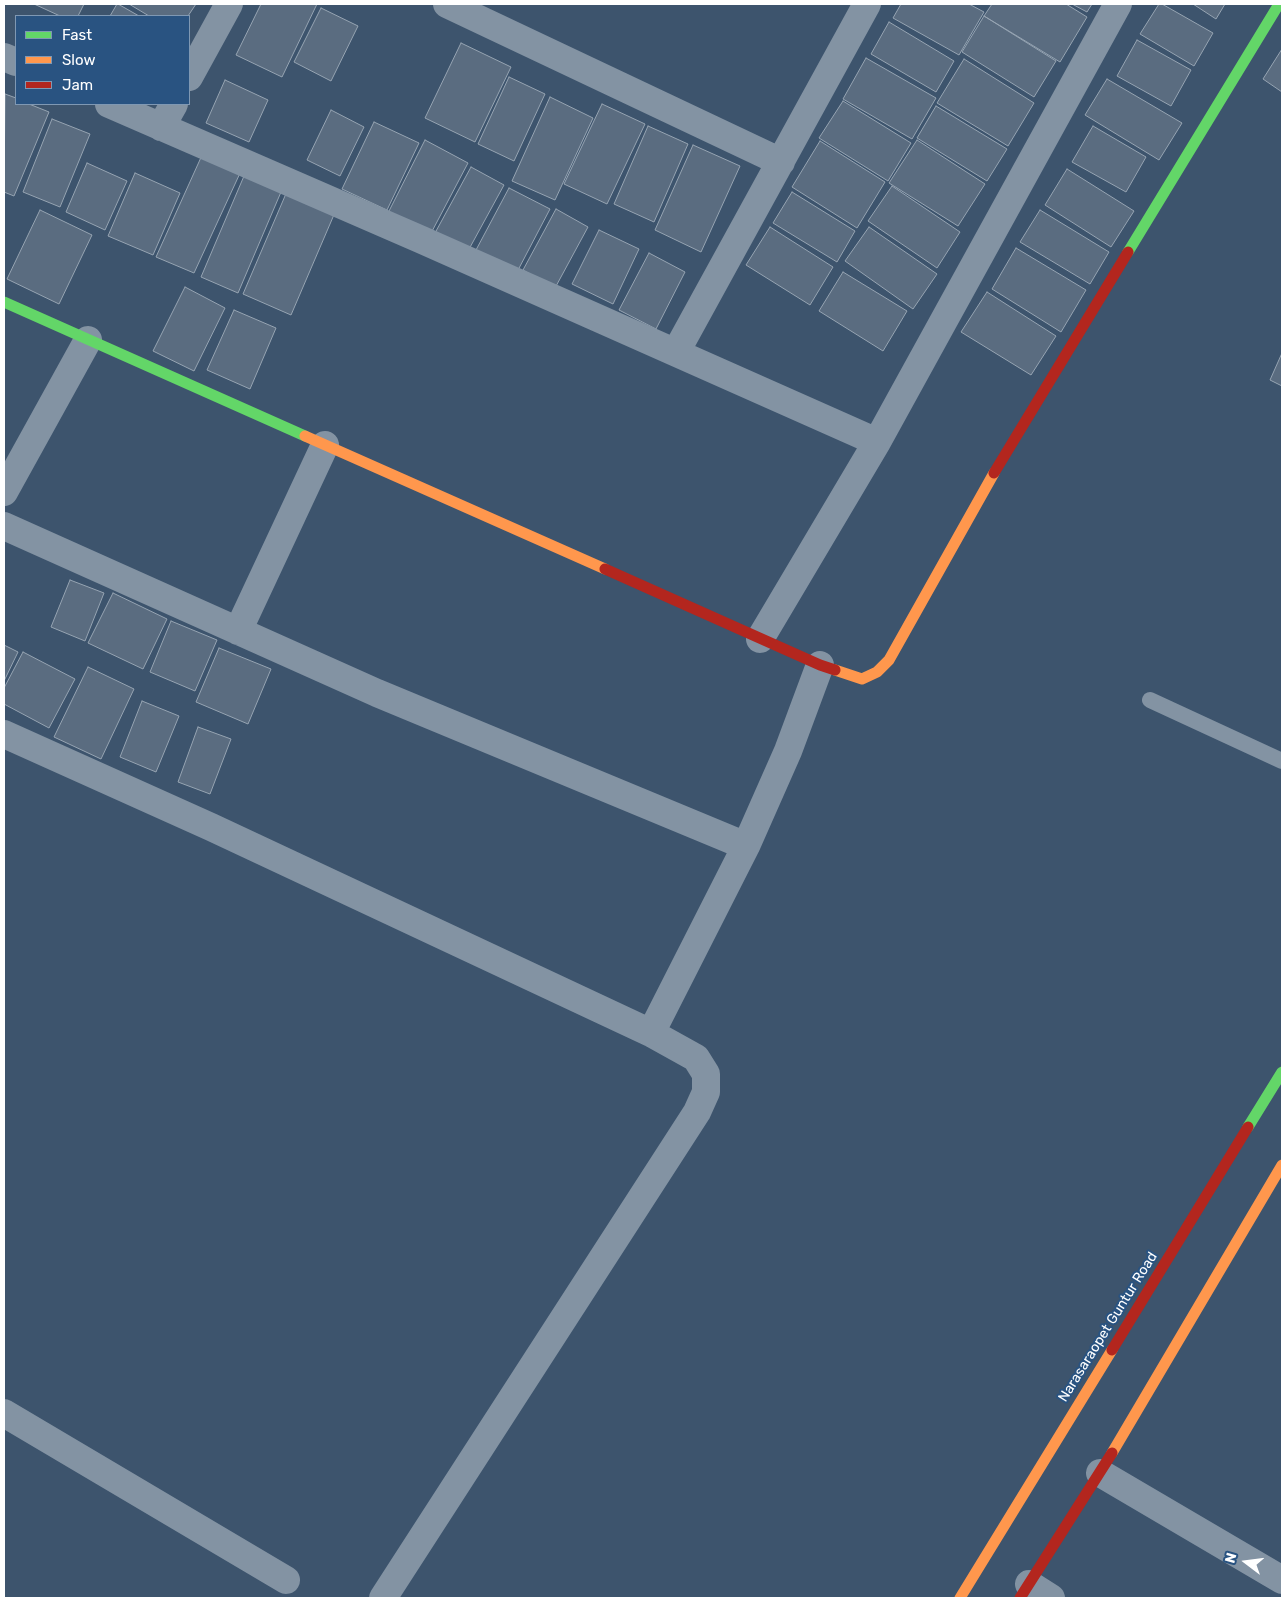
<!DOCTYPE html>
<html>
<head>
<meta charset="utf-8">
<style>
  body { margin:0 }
  #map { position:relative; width:1286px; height:1602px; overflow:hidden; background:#3d546d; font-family:Rubik,sans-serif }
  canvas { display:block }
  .frame { position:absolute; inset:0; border:5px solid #fff; pointer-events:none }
  .legend { position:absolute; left:15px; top:15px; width:175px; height:90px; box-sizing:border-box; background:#295381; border:1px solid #7f98b3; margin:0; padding:6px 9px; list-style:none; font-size:15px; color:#fff }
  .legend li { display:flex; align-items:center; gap:10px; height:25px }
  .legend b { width:25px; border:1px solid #7f98b3 }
  .north { position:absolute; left:1221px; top:1537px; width:50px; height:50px; -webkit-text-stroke:4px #295381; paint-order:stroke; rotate:285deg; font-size:14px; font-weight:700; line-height:20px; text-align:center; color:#fff }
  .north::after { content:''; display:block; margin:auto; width:18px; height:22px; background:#fff; clip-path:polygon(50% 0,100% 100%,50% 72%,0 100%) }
</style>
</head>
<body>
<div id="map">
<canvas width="1286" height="1602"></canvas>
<div class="frame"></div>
<ul class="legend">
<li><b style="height:6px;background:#63d668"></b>Fast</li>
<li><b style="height:6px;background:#ff974d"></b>Slow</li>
<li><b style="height:6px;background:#b3261e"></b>Jam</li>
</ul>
<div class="north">N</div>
</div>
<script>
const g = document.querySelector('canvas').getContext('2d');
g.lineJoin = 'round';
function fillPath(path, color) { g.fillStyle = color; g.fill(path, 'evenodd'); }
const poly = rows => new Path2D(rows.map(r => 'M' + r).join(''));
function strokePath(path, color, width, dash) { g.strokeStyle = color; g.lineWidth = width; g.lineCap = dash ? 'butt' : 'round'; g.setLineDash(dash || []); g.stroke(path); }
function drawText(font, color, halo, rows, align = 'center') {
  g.font = font + ' Rubik,sans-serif'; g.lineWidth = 4; g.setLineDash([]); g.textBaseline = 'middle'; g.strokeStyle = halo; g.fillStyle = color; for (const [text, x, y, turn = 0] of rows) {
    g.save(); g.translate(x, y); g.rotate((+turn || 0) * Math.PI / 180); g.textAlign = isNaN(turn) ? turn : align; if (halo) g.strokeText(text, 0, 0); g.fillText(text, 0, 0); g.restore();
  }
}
const building = poly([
  [34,4,84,4,78,16,60,16,34,4],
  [117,4,118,4,139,16,110,16,117,4],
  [129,4,196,4,188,16,149,16,129,4],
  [261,4,317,4,282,77,236,55,261,4],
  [901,4,969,4,984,12,959,55,893,18,901,4],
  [992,4,1066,4,1087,17,1060,62,984,16,992,4],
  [1072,4,1092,4,1087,12,1072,4],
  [1159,4,1162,4,1213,33,1194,66,1140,34,1159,4],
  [1193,4,1225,4,1216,19,1193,4],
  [321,8,358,26,331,81,294,62,321,8],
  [984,16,1056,61,1034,97,962,52,984,16],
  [889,22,954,61,936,92,871,54,889,22],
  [1137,40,1191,70,1171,106,1117,76,1137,40],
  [461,43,511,67,475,142,425,118,461,43],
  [1282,49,1282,92,1263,79,1282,49],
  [866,58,936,98,912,139,843,99,866,58],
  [964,59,1034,103,1008,146,937,103,964,59],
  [509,77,545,94,514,161,478,144,509,77],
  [1107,79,1182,123,1159,160,1085,115,1107,79],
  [225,80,268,100,249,142,206,123,225,80],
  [5,94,16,98,16,104,29,104,49,112,14,196,4,192,5,94],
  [550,97,593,118,555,200,512,181,550,97],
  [843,101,911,143,888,181,819,138,843,101],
  [602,104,645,124,607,204,564,184,602,104],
  [936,106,1007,149,987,181,917,138,936,106],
  [331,110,364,127,340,176,307,160,331,110],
  [52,119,90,134,60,207,23,192,52,119],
  [374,122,419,143,387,210,342,189,374,122],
  [648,126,688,144,654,222,614,204,648,126],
  [1093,126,1146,157,1126,192,1072,162,1093,126],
  [425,140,468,163,429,237,387,215,425,140],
  [917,140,985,184,958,226,889,183,917,140],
  [820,141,885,182,857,228,792,187,820,141],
  [693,145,740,166,701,252,655,230,693,145],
  [203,153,241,171,194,273,156,257,203,153],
  [87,163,127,181,105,230,66,212,87,163],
  [471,167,504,185,468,251,435,233,471,167],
  [1067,169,1134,211,1111,247,1045,205,1067,169],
  [135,173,180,193,153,255,108,236,135,173],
  [244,176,281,192,238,293,201,277,244,176],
  [892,186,960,232,937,268,868,221,892,186],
  [509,188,550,209,517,272,476,250,509,188],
  [288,189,336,210,291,315,243,294,288,189],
  [792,192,855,231,837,262,773,223,792,192],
  [556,209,588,227,555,288,523,270,556,209],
  [40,210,92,235,59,304,7,279,40,210],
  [1040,210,1109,252,1090,284,1020,242,1040,210],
  [770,227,833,267,810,305,746,265,770,227],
  [869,227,937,274,913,309,845,261,869,227],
  [599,230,639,249,613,304,572,284,599,230],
  [1016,248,1086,290,1061,332,992,289,1016,248],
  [649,253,685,272,656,329,619,310,649,253],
  [843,272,907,311,883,351,819,311,843,272],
  [185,287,225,308,194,371,153,351,185,287],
  [987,292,1056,336,1031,375,961,332,987,292],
  [234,310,276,328,250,389,207,370,234,310],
  [1282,353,1282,386,1270,380,1282,353],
  [70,580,104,593,85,641,51,627,70,580],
  [113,593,167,619,143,669,88,643,113,593],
  [171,621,217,640,195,691,150,672,171,621],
  [4,645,18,652,4,681,4,645],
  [219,648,271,669,248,724,196,702,219,648],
  [23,652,75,679,49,728,4,704,4,688,23,652],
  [88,667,134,689,101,759,54,737,88,667],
  [142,701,179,716,156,772,120,757,142,701],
  [198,727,231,739,210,794,178,782,198,727]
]);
fillPath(building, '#5a6c80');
strokePath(building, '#96a4b2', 1);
strokePath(poly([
  [1150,700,1282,761]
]), '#8393a3', 16);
strokePath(poly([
  [447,4,781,162],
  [4,57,16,62],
  [189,77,229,4],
  [109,104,422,240,877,442],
  [161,127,174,104],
  [676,352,867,4],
  [4,492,88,340],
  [4,526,377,693,746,846],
  [238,631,325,445],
  [760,639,877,442,1118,4],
  [4,734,211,827,651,1033],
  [4,1413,286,1580],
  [1100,1473,1282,1580],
  [1029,1584,1051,1598],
  [383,1598,697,1112,706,1092,706,1074,696,1058,651,1033,746,846,788,751,820,665]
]), '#8393a3', 28);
strokePath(poly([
  [1128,252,1279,4],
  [4,302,305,436],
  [1248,1127,1282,1072]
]), '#63d668', 11);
strokePath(poly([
  [305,436,605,569],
  [835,670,862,679,877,672,889,660,994,473],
  [1112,1453,1282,1165],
  [960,1598,1112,1350]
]), '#ff974d', 11);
strokePath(poly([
  [994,473,1128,252],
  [605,569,820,665,835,670],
  [1112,1350,1248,1127],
  [1020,1598,1112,1453]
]), '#b3261e', 11);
drawText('14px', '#fff', '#295381', [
  ["Narasaraopet Guntur Road",1108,1327,-58]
]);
</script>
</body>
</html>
